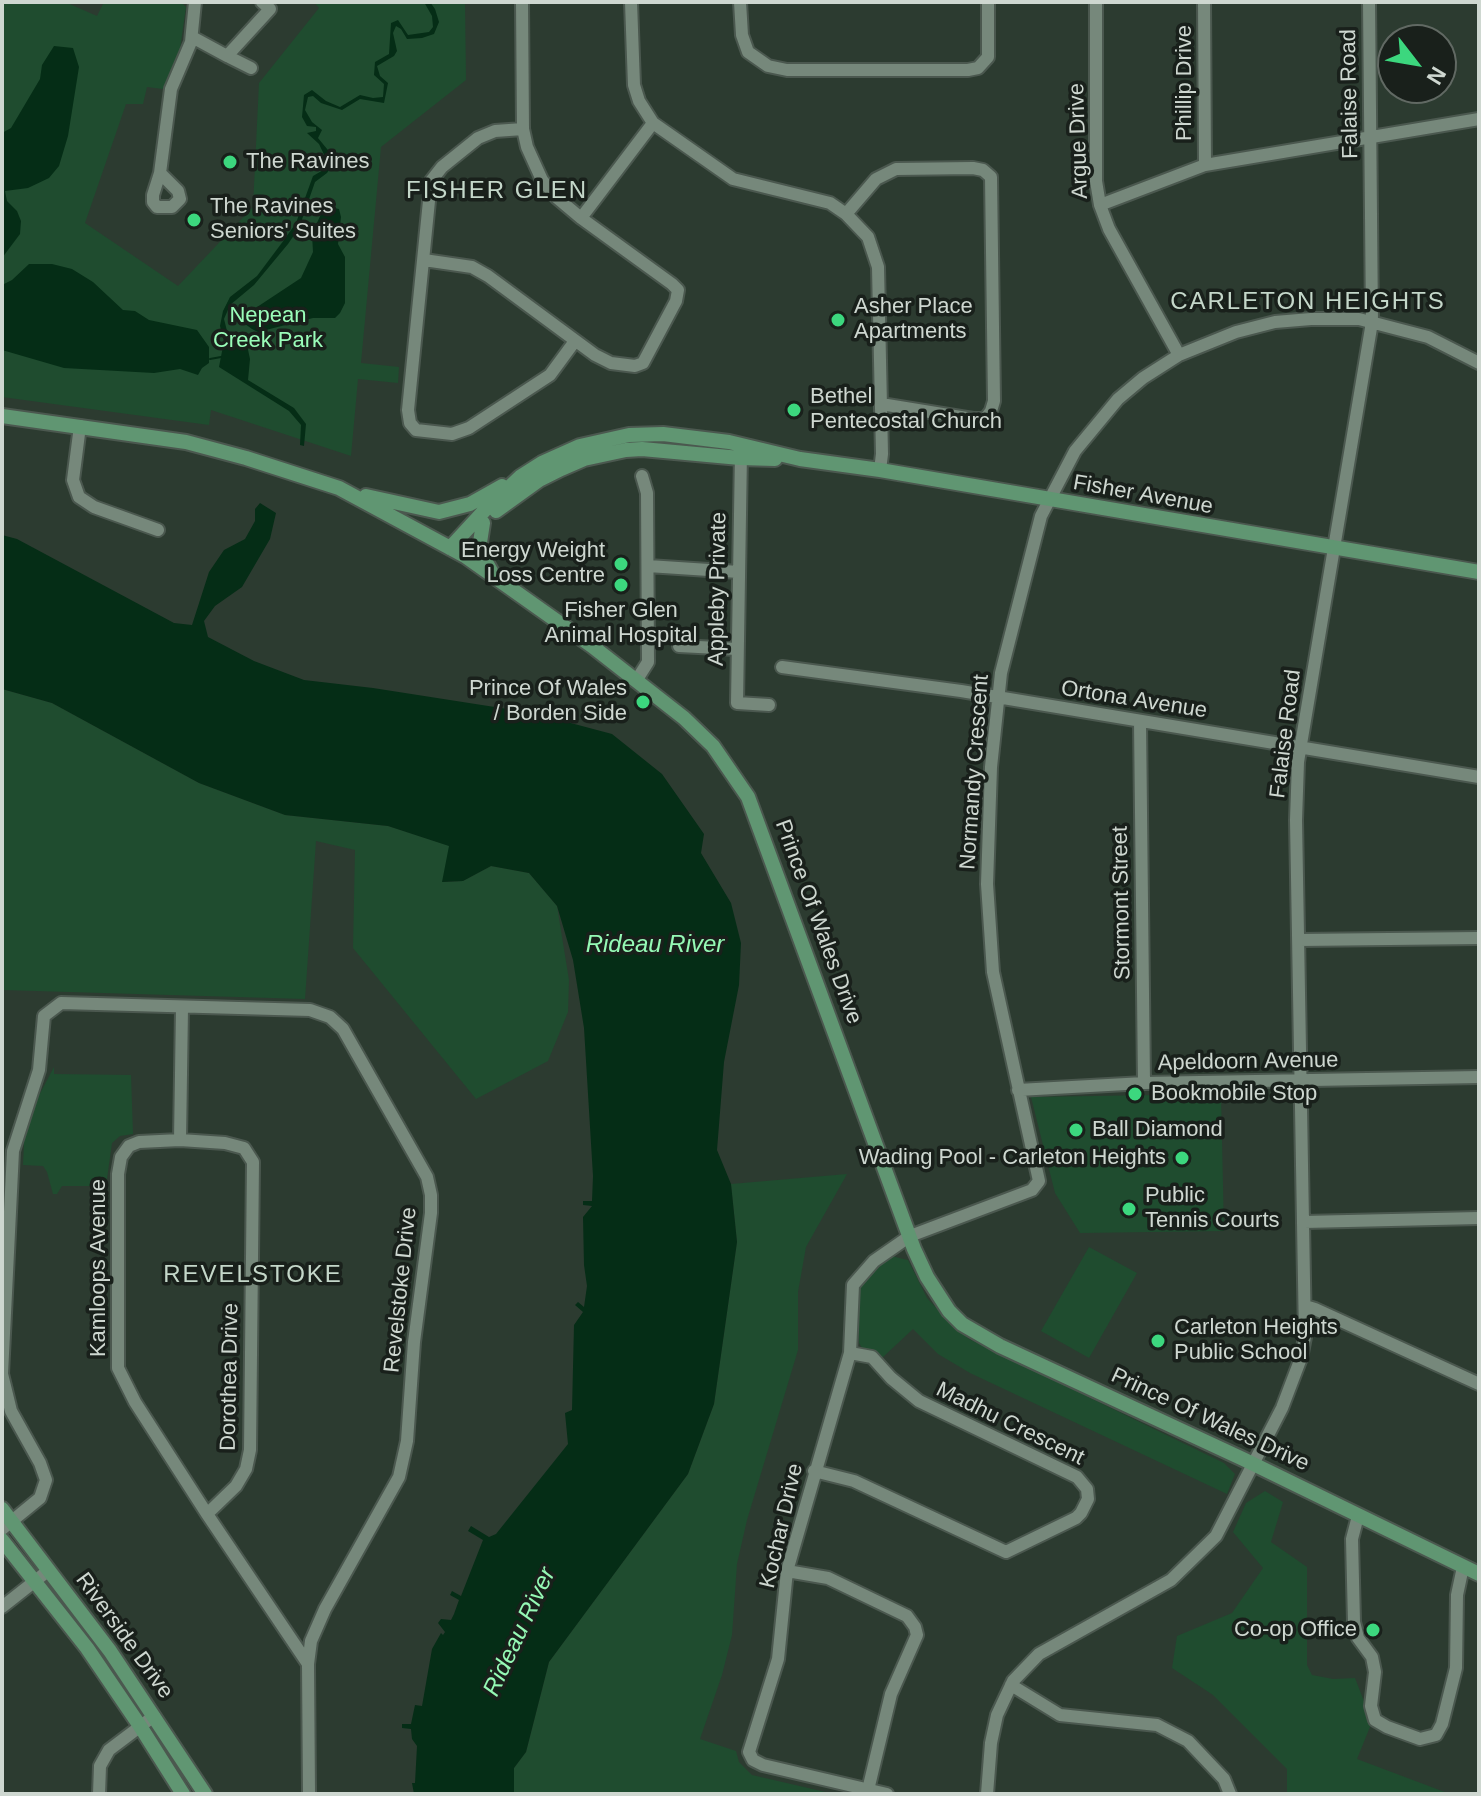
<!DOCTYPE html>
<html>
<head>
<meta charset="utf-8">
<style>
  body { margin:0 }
  #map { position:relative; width:1481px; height:1796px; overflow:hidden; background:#2c3b30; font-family:Arial,sans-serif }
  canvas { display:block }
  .frame { position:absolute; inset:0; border:4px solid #ced7d0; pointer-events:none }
  .north { position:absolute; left:1377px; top:24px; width:80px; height:80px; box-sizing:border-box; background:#19201b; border:2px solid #616963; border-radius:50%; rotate:121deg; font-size:22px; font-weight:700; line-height:32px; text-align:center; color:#ced7d0 }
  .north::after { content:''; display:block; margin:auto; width:28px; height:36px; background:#3cd77e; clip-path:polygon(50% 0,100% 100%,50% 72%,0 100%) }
</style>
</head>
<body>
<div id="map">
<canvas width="1481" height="1796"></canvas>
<div class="frame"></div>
<div class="north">N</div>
</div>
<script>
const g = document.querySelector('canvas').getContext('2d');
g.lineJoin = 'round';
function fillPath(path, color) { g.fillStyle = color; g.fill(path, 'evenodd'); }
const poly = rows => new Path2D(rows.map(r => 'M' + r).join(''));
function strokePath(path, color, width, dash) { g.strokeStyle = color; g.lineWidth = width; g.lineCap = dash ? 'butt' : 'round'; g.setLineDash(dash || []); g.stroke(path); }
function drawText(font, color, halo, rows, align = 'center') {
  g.font = font + ' Arial,sans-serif'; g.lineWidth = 7; g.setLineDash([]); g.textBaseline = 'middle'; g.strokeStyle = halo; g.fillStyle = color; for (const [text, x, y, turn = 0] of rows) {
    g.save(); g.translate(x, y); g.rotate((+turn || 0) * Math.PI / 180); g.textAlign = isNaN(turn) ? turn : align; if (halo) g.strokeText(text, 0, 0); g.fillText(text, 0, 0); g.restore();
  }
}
fillPath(poly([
  [2,2,65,2,97,16,104,2,181,2,186,7,180,49,163,89,147,87,143,104,126,104,85,223,178,286,253,207,259,83,319,8,314,2,465,2,466,80,381,147,361,363,399,367,398,383,358,379,351,456,211,410,209,425,2,397],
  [2,689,52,703,199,783,285,815,388,826,450,846,443,882,463,881,491,866,529,873,557,906,569,980,568,1012,548,1061,476,1099,353,948,355,850,316,841,305,999,2,990],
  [54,1067,54,1074,131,1075,133,1134,120,1136,112,1143,106,1186,62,1186,57,1194,53,1194,47,1172,43,1166,23,1165,24,1143,21,1135,27,1118],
  [1221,1094,1224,1231,1080,1233,1055,1193,1031,1097],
  [847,1174,806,1247,798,1292,798,1350,747,1520,737,1564,732,1635,722,1675,700,1739,736,1751,739,1762,752,1775,834,1794,514,1794,514,1768,526,1752,549,1662,688,1474,714,1404,737,1242,731,1184],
  [1089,1247,1137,1273,1089,1358,1041,1331],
  [891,1256,908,1260,927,1298,954,1327,969,1339,1224,1463,1235,1474,1227,1494,970,1373,938,1354,913,1329,882,1358,862,1348,859,1343,857,1300,859,1290,867,1278],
  [1265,1491,1283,1502,1271,1542,1307,1567,1307,1665,1312,1675,1333,1679,1355,1678,1372,1722,1357,1759,1450,1794,1287,1794,1287,1769,1213,1695,1172,1668,1177,1636,1232,1613,1263,1568,1233,1532,1246,1503]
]), '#1f4c2f');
fillPath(poly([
  [424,2,430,2,435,9,439,22,434,34,422,38,407,39,401,29,396,26,393,33,397,51,394,56,377,66,380,76,388,83,384,103,360,99,342,110,321,103,313,96,308,97,305,110,312,122,322,130,318,138,332,155,333,164,327,173,315,182,299,228,288,244,254,285,230,305,224,319,228,335,247,345,250,359,248,380,294,408,306,424,304,446,300,445,301,425,289,411,219,367,224,341,220,326,223,311,230,297,257,276,284,240,296,223,313,176,325,169,328,163,319,144,307,133,316,131,316,127,307,126,302,117,304,95,312,90,326,101,340,107,360,95,373,98,383,97,384,84,374,75,375,62,389,54,391,23,398,20,408,35,429,32,433,27,432,16],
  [54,46,73,48,79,67,68,136,59,166,49,178,28,188,5,191,7,201,17,211,21,221,20,234,2,258,2,133,11,128,40,79,42,65],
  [334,208,339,209,341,217,338,244,345,257,345,303,340,313,335,318,313,318,258,332,252,329,245,324,245,315,301,278,313,252,312,234,321,214],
  [29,264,52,264,72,269,93,282,123,310,135,311,149,320,197,330,209,347,209,363,202,368,198,375,180,369,154,373,64,368,2,350,2,285,12,280],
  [260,503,276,513,270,539,242,587,215,606,204,621,208,637,254,661,304,680,373,688,533,713,612,734,662,774,704,834,701,853,731,903,741,943,739,985,724,1062,717,1150,731,1184,737,1242,714,1404,688,1474,549,1662,526,1752,514,1768,514,1794,414,1794,412,1783,415,1783,417,1746,412,1739,411,1729,402,1728,402,1724,411,1724,415,1705,422,1706,432,1649,441,1633,443,1635,445,1632,438,1623,441,1619,451,1620,454,1614,459,1600,450,1595,452,1591,461,1596,483,1540,468,1531,471,1526,489,1537,496,1534,568,1444,565,1413,572,1410,574,1325,583,1312,575,1305,578,1302,584,1307,587,1286,584,1265,583,1217,592,1206,583,1205,583,1201,592,1201,593,1176,584,1028,573,960,557,906,529,873,491,866,463,881,442,882,449,846,388,826,285,815,199,783,52,703,2,689,2,535,17,539,174,623,192,625,209,572,224,550,245,539,255,521,255,509]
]), '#052d16');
strokePath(poly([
  [210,359,221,357]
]), '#052d16', 2);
const minor = poly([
  [631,2,634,85,639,101,653,123,733,179,830,203,846,214,868,237,878,267,882,454,880,470],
  [740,2,742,35,748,52,768,66,787,70,968,70,978,68,988,57,988,2],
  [1096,2,1096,181,1100,205,1109,229,1179,355],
  [1204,2,1205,165],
  [192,37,227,56,270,9,262,2],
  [227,56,251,68],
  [523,129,495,131,478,138,442,167,431,181,408,410,410,423,416,430,452,434,469,428,550,375,575,341],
  [160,173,178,191,180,199,172,207,157,207,153,202,153,195,160,173,171,89,191,42,195,2],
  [1100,205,1205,165,1479,119],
  [846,214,876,179,896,169,973,168,983,170,991,177,994,401,991,411,985,419,973,419,881,404],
  [581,218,653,123],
  [424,260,472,267,488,276,595,355,611,363,635,366,643,363,676,301,678,290,672,284,581,218,556,197,542,180,527,147,523,129,522,2],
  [80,426,73,480,79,497,94,507,158,530],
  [741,452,737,703,769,705],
  [648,566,739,572],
  [679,646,737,649],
  [782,667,961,691,1479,777],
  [636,681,648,662,647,493,642,476],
  [1140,722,1144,1083],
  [1299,940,1479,938],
  [1018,1090,1144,1083,1479,1077],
  [180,1140,182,1008],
  [1304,1222,1479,1218],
  [1305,1306,1315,1309,1479,1384],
  [814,1471,854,1481,1006,1552,1076,1518,1081,1513,1088,1499,1087,1489,1077,1477,919,1401,891,1378,872,1357,850,1353],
  [207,1514,236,1486,246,1469,250,1450,253,1162,244,1148,225,1143,180,1140,139,1142,129,1146,121,1157,118,1174,118,1368,135,1402,207,1514,308,1664],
  [1358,1516,1352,1539,1354,1622,1358,1638,1372,1657,1375,1672,1371,1706,1375,1720,1387,1727,1420,1739,1436,1735,1442,1724,1456,1668,1457,1595,1463,1567],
  [2,1529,40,1498,46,1480,40,1463,11,1411,2,1374,13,1151,39,1070,44,1016,61,1003,310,1010,330,1017,343,1029,427,1177,431,1195,431,1213,414,1342,407,1441,399,1477,325,1609,311,1641,308,1664,309,1794],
  [787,1571,828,1578,907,1616,915,1627,917,1635,891,1694,868,1790],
  [2,1607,49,1570],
  [1011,1685,1060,1715,1157,1725,1188,1741,1224,1779,1230,1794],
  [99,1794,100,1766,109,1750,154,1716],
  [887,1794,763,1765,753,1760,749,1752,778,1659,787,1571,850,1353,853,1285,874,1261,910,1236,1032,1190,1039,1181,993,972,987,884,991,767,1001,673,1041,516,1075,451,1118,399,1143,378,1179,355,1236,332,1275,322,1311,319,1359,319,1428,337,1479,363],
  [987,1794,991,1743,997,1715,1013,1681,1039,1654,1171,1580,1216,1536,1282,1408,1301,1358,1305,1337,1296,820,1298,762,1372,322,1369,2]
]);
const major = poly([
  [2,416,186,442,246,458,339,488,465,556,592,646,684,718,713,746,748,797,914,1249,927,1277,949,1311,962,1324,1000,1346,1243,1459,1479,1574],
  [366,496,439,512,470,504,502,486],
  [496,511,539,480,561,469,584,459,626,450,642,449,740,458,775,459],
  [483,523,479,549,491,571],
  [450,548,484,511,520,477,542,463,580,446,629,435,663,434,729,442,800,459,880,470,1479,572],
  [2,1509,110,1651,205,1794],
  [2,1540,87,1648,140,1726,183,1794]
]);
strokePath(minor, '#4b584f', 16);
strokePath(major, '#4b584f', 18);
strokePath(minor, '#76887b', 12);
strokePath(major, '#609672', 14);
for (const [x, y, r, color] of [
  [230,162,8,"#3cd77e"],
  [194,220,8,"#3cd77e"],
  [838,320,8,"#3cd77e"],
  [794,410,8,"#3cd77e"],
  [621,564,8,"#3cd77e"],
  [621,585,8,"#3cd77e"],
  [643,702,8,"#3cd77e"],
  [1135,1094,8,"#3cd77e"],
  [1076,1130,8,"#3cd77e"],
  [1182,1158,8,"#3cd77e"],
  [1129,1209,8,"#3cd77e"],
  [1158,1341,8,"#3cd77e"],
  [1373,1630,8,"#3cd77e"]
]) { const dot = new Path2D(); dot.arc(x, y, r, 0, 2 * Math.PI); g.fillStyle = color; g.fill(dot); strokePath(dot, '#19201b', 3); }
drawText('22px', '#ced7d0', '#19201b', [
  ["Phillip Drive",1185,83,-90],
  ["Falaise Road",1350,94,-91],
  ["Argue Drive",1079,141,-92],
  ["Fisher Avenue",1143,495,10],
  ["Appleby Private",718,589,-89],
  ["Ortona Avenue",1134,700,9],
  ["Falaise Road",1286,734,-83],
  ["Normandy Crescent",975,772,-86],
  ["Stormont Street",1122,903,-91],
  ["Prince Of Wales Drive",818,922,70],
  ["Apeldoorn Avenue",1248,1062,-1],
  ["Kamloops Avenue",99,1268,-90],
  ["Revelstoke Drive",401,1290,-84],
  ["Dorothea Drive",230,1377,-89],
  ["Prince Of Wales Drive",1210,1420,25],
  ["Madhu Crescent",1010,1424,26],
  ["Kochar Drive",782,1526,-77],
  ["Riverside Drive",124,1636,54]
]);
drawText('22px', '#ced7d0', '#19201b', [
  ["The Ravines",246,162],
  ["The Ravines",210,207],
  ["Seniors' Suites",210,232],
  ["Asher Place",854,307],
  ["Apartments",854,332],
  ["Bethel",810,397],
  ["Pentecostal Church",810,422],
  ["Energy Weight",605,551,"right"],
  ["Loss Centre",605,576,"right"],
  ["Fisher Glen",621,611,"center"],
  ["Animal Hospital",621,636,"center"],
  ["Prince Of Wales",627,689,"right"],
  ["/ Borden Side",627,714,"right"],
  ["Bookmobile Stop",1151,1094],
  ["Ball Diamond",1092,1130],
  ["Wading Pool - Carleton Heights",1166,1158,"right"],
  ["Public",1145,1196],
  ["Tennis Courts",1145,1221],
  ["Carleton Heights",1174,1328],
  ["Public School",1174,1353],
  ["Co-op Office",1357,1630,"right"]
], 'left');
drawText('22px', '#9afdb9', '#19201b', [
  ["Nepean",268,316],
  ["Creek Park",268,341]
]);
g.letterSpacing = '2px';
drawText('24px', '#c4d7c9', '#19201b', [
  ["FISHER GLEN",497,191],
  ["CARLETON HEIGHTS",1308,302],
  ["REVELSTOKE",253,1275]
]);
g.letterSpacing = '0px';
drawText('italic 24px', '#95f9b5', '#19201b', [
  ["Rideau River",655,945],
  ["Rideau River",520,1632,-65]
]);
</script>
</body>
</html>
